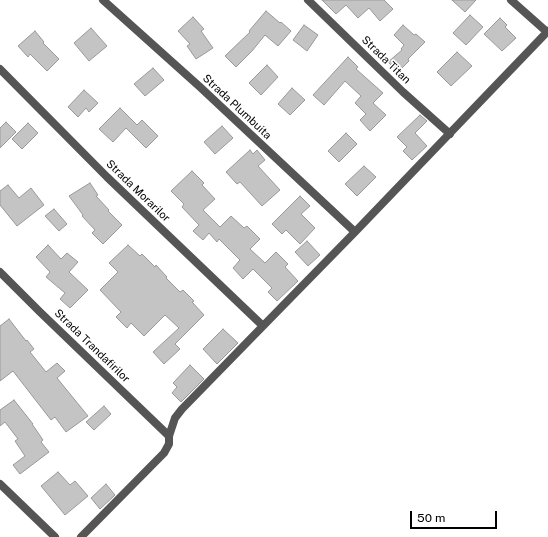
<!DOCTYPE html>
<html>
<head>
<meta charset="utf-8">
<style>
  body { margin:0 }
  #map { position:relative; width:548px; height:537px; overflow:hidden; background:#fff; font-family:"Public Sans",sans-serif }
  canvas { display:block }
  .scale { position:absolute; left:410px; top:511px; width:87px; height:18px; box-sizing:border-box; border:2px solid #000; border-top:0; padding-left:5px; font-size:12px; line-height:14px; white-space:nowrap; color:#000; -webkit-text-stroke:3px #fff; paint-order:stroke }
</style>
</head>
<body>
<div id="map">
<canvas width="548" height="537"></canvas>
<div class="scale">50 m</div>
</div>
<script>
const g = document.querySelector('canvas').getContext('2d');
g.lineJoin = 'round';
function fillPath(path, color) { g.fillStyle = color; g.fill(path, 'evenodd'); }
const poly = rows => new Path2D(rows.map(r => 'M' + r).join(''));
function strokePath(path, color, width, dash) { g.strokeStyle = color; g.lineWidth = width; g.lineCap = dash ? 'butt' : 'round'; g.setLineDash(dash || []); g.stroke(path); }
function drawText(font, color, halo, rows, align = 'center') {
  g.font = font + ' "Public Sans",sans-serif'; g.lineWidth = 3; g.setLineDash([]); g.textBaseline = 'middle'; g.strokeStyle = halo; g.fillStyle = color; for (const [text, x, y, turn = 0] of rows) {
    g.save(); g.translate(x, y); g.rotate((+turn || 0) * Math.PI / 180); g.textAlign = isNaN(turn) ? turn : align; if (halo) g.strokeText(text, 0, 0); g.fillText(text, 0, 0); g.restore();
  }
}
const building = poly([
  [322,0,384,0,393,9,380,21,369,8,358,18,346,5,336,14,322,0],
  [452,0,476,0,465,12,452,0],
  [266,11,280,23,281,22,291,31,278,46,265,35,252,51,236,67,225,56,250,32,249,31,266,11],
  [470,15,483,27,466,45,453,33,470,15],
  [193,17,204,29,201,31,213,48,196,59,187,46,190,44,178,31,193,17],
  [500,18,507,25,505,27,516,38,502,51,484,34,500,18],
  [304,25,318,35,307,51,293,40,304,25],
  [403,25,414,35,416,34,425,42,408,59,409,61,398,72,388,62,402,50,401,49,404,45,394,35,403,25],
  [91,28,107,46,89,61,74,43,91,28],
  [35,31,44,42,43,43,59,59,47,71,30,54,28,57,18,46,35,31],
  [457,52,472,66,451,86,437,72,457,52],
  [348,57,358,67,356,69,383,93,373,103,386,115,370,131,360,120,366,114,355,103,361,96,345,81,324,105,313,95,348,57],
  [267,65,278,77,261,95,249,83,267,65],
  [153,68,164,80,145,96,134,84,153,68],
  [292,88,305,100,290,115,278,104,292,88],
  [84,90,98,103,89,112,86,108,78,117,68,107,84,90],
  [120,108,137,125,142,120,158,136,146,148,126,128,113,142,99,129,120,108],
  [420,115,427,121,415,133,427,146,412,160,403,151,407,147,397,137,420,115],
  [6,122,16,132,0,148,0,128,6,122],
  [28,123,38,133,22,149,12,139,28,123],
  [222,126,233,138,215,154,204,142,222,126],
  [346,133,357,144,339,162,328,151,346,133],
  [250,150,253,154,257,150,265,160,258,166,280,190,262,206,240,182,237,184,226,172,250,150],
  [364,166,376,177,357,196,345,184,364,166],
  [192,171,204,183,202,185,215,199,203,210,220,227,231,216,244,228,247,226,260,239,250,249,265,263,276,252,288,264,285,267,298,281,277,301,268,292,272,288,253,269,243,279,233,268,240,260,219,239,217,242,209,233,203,240,193,231,199,225,182,207,184,204,171,191,192,171],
  [90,183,98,195,96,196,109,210,108,211,122,225,103,244,92,233,95,230,82,216,83,215,69,196,90,183],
  [8,185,19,198,31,188,44,205,17,226,0,205,0,191,8,185],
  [300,196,310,206,301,214,315,228,300,244,286,230,282,234,272,224,300,196],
  [54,209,67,224,59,231,45,216,54,209],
  [307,241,320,255,308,266,295,252,307,241],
  [48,245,61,259,67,253,78,262,69,272,88,290,70,308,60,299,65,293,46,277,50,272,36,257,48,245],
  [128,245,140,256,142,254,155,267,156,265,167,277,166,278,180,292,183,290,194,301,192,302,204,315,175,344,180,349,164,364,153,352,179,328,165,315,144,336,131,323,127,328,116,317,121,312,100,290,118,272,109,263,128,245],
  [9,319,26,341,27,340,34,349,30,352,46,372,57,363,65,371,57,378,88,416,66,432,55,417,51,420,13,371,0,381,0,326,9,319],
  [223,329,238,343,217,364,203,349,223,329],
  [190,365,204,379,181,402,172,393,177,387,173,383,190,365],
  [14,400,33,424,32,424,43,440,41,442,49,452,20,474,13,465,25,456,15,441,18,439,5,422,0,426,0,410,14,400],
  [104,406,111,414,94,430,86,422,104,406],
  [58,472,70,485,75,481,88,496,65,515,41,486,58,472],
  [106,484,115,495,100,509,91,498,106,484]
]);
fillPath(building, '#c4c4c4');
strokePath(building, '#999', 1);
strokePath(poly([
  [103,0,200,87,355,232],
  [308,0,403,92,450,134],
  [511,0,547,32],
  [0,69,107,177,263,326],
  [0,272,40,312,169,436],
  [0,484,55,537],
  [81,537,164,453,169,444,169,436,175,418,182,409,263,326,355,232,548,31]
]), '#555', 8);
drawText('11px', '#000', '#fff', [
  ["Strada Titan",386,60,44],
  ["Strada Plumbuita",237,107,43],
  ["Strada Morarilor",138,191,44],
  ["Strada Trandafirilor",92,346,44]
]);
</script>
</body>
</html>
